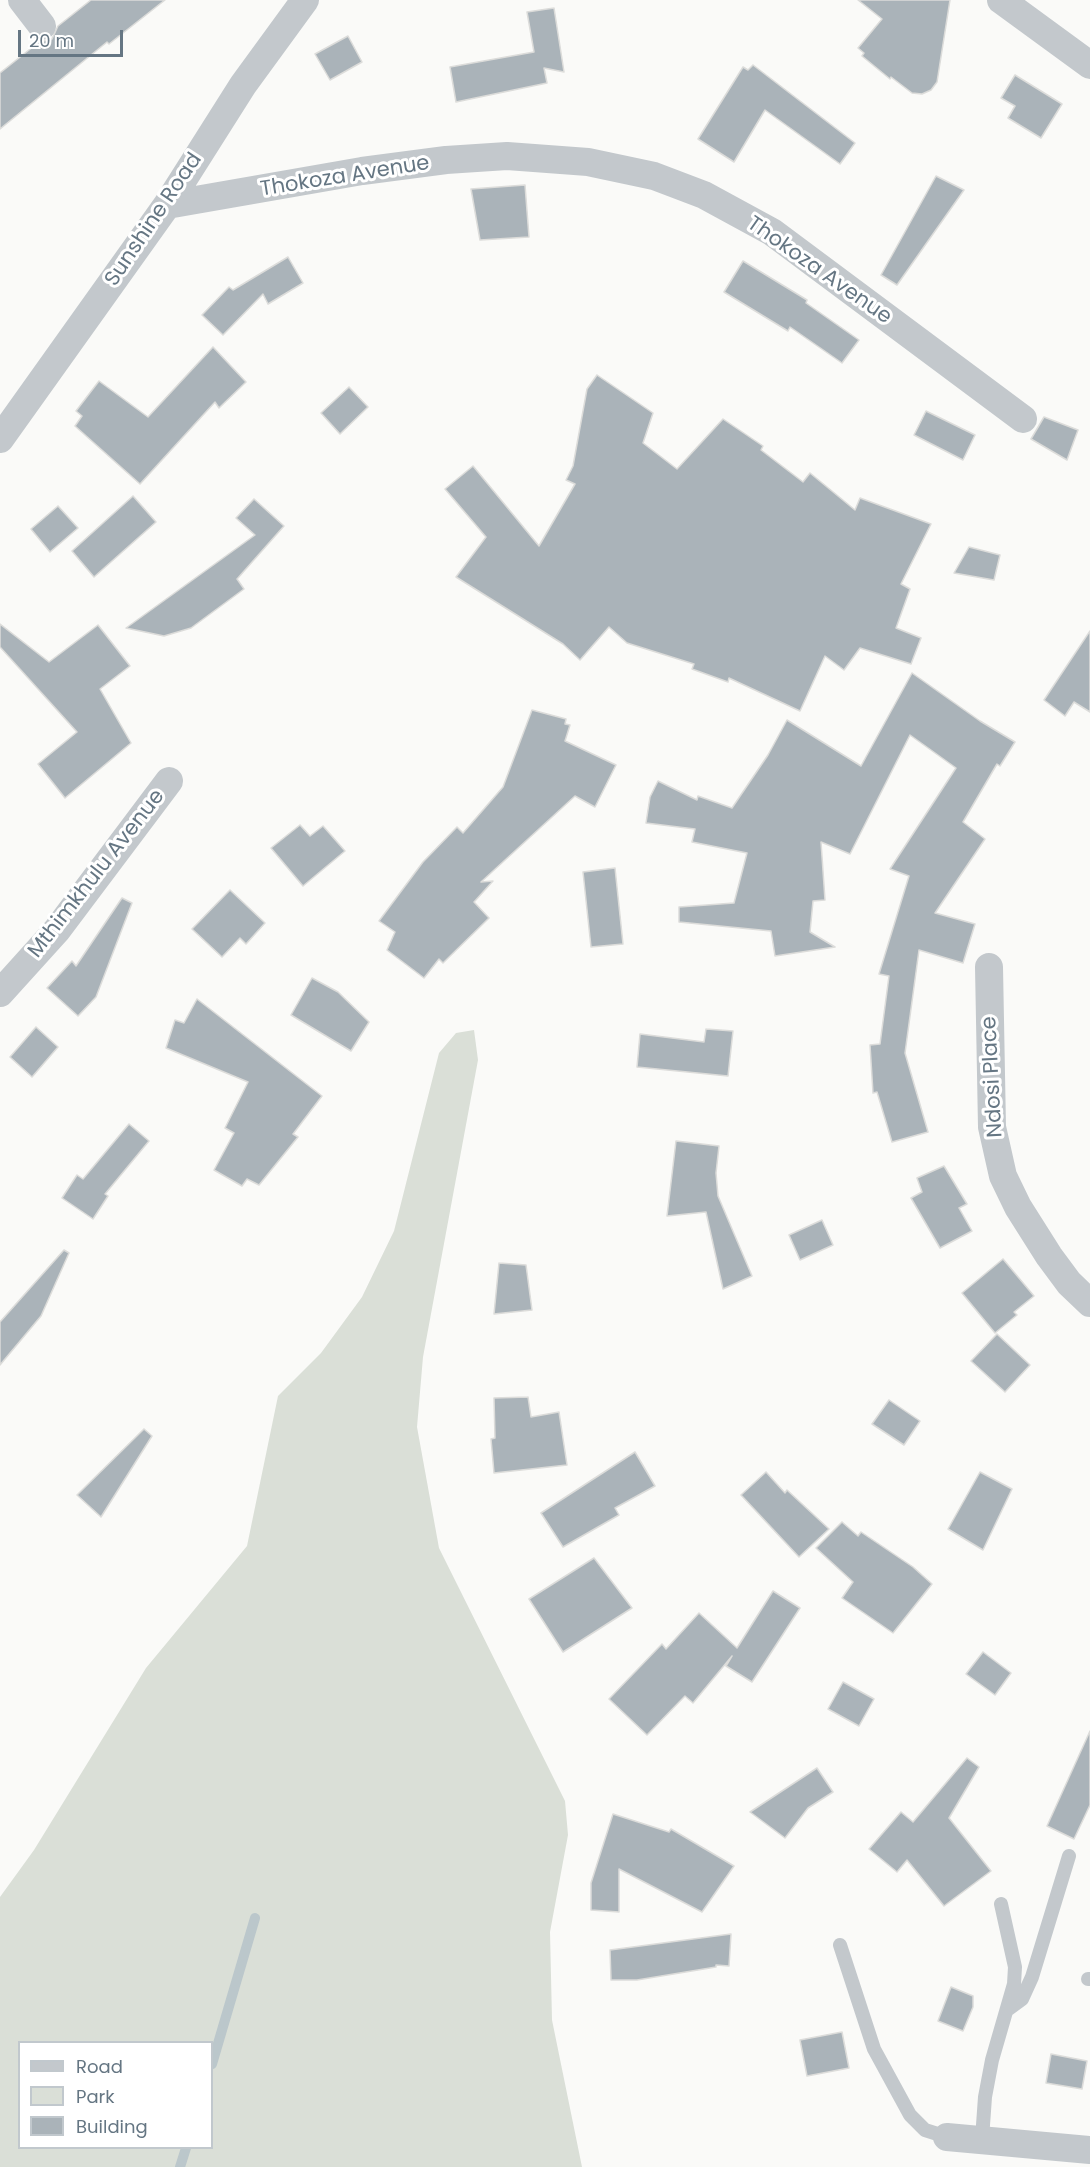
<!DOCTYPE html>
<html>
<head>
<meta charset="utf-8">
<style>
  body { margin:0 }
  #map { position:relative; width:1090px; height:2167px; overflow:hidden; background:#fafaf8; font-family:Poppins,sans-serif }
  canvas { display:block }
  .legend { position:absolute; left:18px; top:2041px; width:195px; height:108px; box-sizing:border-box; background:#fff; border:2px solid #c1c8cd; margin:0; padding:8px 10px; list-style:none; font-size:18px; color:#657683 }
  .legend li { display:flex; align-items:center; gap:12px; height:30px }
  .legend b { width:30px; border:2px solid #c1c8cd }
  .scale { position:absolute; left:18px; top:30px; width:105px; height:27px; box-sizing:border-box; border:3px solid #657683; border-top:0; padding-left:8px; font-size:18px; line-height:21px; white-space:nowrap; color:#657683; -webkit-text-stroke:4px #fff; paint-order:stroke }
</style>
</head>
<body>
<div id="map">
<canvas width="1090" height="2167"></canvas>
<ul class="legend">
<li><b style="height:8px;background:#c3c8cc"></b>Road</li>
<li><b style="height:16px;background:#dadfd7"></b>Park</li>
<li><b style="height:16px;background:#aab3b9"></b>Building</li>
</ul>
<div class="scale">20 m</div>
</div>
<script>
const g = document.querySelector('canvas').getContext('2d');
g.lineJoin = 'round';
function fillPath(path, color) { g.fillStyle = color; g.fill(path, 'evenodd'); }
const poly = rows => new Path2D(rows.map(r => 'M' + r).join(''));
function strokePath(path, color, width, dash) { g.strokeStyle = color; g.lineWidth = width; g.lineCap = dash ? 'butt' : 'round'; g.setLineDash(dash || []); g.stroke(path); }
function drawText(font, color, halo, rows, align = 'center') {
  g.font = font + ' Poppins,sans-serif'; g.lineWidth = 6; g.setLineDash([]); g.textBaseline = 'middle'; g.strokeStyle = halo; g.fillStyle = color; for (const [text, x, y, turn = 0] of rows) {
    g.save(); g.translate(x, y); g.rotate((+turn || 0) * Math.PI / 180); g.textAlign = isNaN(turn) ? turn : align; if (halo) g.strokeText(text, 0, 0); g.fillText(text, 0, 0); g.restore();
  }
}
fillPath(poly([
  [474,1030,478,1060,423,1357,417,1427,439,1548,565,1801,568,1835,550,1932,552,2020,582,2167,0,2167,0,1897,34,1850,146,1668,247,1546,278,1396,321,1353,362,1297,394,1231,439,1053,456,1033],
  [20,2042,212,2042,212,2148,20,2148]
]), '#dadfd7');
strokePath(poly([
  [212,2064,255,1918],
  [180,2167,186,2148]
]), '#bbc7cb', 10);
const building = poly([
  [91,0,165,0,109,44,107,42,0,129,0,73,39,42,52,39,58,26,91,0],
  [858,0,950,0,937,82,931,90,922,94,912,93,891,77,890,79,862,56,864,53,858,48,882,19,858,0],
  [554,8,564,72,544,68,547,83,456,102,450,67,534,52,527,12,554,8],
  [348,36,362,62,330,80,315,54,348,36],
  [753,65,855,143,840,164,765,110,734,162,698,139,743,67,748,70,753,65],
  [1015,75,1062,104,1041,138,1008,118,1015,106,1001,98,1015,75],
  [936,176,964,190,897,285,881,275,936,176],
  [525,185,529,237,480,240,471,189,525,185],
  [288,257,303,283,268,304,263,294,223,335,202,315,229,287,233,290,288,257],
  [743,261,807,300,806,303,859,340,842,363,790,327,788,331,724,292,743,261],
  [213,347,246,382,219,408,215,402,140,484,75,426,82,416,76,411,99,381,148,417,213,347],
  [597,375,653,413,643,443,677,469,723,419,763,446,761,450,803,482,810,473,855,510,860,498,931,524,901,584,910,589,896,628,921,638,911,664,860,648,844,670,825,656,800,711,729,678,728,682,692,669,694,664,627,643,609,627,580,660,563,644,456,577,486,537,445,489,473,466,539,546,575,484,566,480,573,466,587,389,597,375],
  [349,387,368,407,340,434,321,413,349,387],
  [926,411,975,435,963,460,914,435,926,411],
  [1044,417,1078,430,1067,460,1031,439,1044,417],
  [133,496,156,522,94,577,72,551,133,496],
  [254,499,284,526,237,579,244,589,191,628,164,636,126,628,255,535,236,518,254,499],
  [58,506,78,528,50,552,31,529,58,506],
  [969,547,1000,555,994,580,954,573,969,547],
  [0,624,49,662,98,625,130,666,100,689,131,743,65,798,38,764,77,732,0,647,0,624],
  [1090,631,1090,712,1074,702,1065,716,1044,700,1090,631],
  [912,673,980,721,1015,742,1000,766,997,764,963,822,985,839,935,913,975,924,963,963,919,950,905,1053,928,1132,892,1142,877,1092,873,1093,870,1045,880,1044,889,976,879,974,909,876,890,869,956,768,910,735,850,854,821,842,825,900,813,901,810,932,835,947,775,956,771,931,679,922,679,907,734,903,747,853,692,842,695,829,646,823,650,797,658,781,697,800,698,796,732,808,768,755,787,720,861,766,912,673],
  [532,710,566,719,565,724,570,725,565,741,616,765,595,807,575,796,481,882,493,881,474,902,489,918,443,963,439,959,424,978,387,950,395,932,379,921,423,862,457,827,463,833,503,787,532,710],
  [300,825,310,836,323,826,345,851,303,886,271,848,300,825],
  [615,868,623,944,591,947,583,872,615,868],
  [230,890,265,923,246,944,240,938,222,957,192,929,230,890],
  [122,898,132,903,96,997,78,1016,47,988,72,961,76,966,122,898],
  [312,978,338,992,369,1022,351,1051,291,1015,312,978],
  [197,999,322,1096,293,1134,298,1137,259,1185,247,1179,242,1186,214,1170,234,1133,225,1128,248,1082,166,1048,175,1020,184,1023,197,999],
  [36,1027,58,1047,32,1077,10,1057,36,1027],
  [706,1029,733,1031,728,1076,637,1067,640,1034,704,1042,706,1029],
  [129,1124,149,1141,105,1194,108,1196,93,1219,62,1198,77,1175,83,1179,129,1124],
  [676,1141,719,1146,716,1173,718,1196,752,1276,723,1289,706,1212,667,1216,676,1141],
  [944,1166,967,1204,959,1208,972,1231,940,1248,911,1198,922,1192,917,1178,944,1166],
  [822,1220,833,1245,800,1260,789,1235,822,1220],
  [64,1250,69,1253,41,1316,0,1365,0,1322,64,1250],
  [1003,1259,1034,1296,1014,1312,1017,1315,995,1333,962,1293,1003,1259],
  [499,1263,526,1265,532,1310,494,1314,499,1263],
  [997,1334,1030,1365,1005,1392,971,1361,997,1334],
  [528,1397,531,1417,559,1412,567,1465,494,1473,491,1439,495,1438,494,1398,528,1397],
  [889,1400,920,1421,904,1445,872,1424,889,1400],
  [144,1429,152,1436,101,1517,77,1495,144,1429],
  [635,1452,655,1486,615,1508,619,1515,563,1547,541,1513,635,1452],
  [766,1472,785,1493,787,1490,829,1529,799,1557,741,1495,766,1472],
  [980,1472,1012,1489,983,1550,948,1529,980,1472],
  [842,1522,858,1536,861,1532,913,1567,932,1584,893,1633,842,1598,853,1582,816,1548,842,1522],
  [594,1558,632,1608,563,1652,529,1599,594,1558],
  [773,1591,800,1608,752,1682,726,1666,732,1656,693,1703,685,1696,647,1735,609,1699,662,1644,666,1649,699,1613,737,1648,773,1591],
  [983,1652,1011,1673,995,1695,966,1674,983,1652],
  [843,1682,874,1699,859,1726,828,1709,843,1682],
  [1090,1731,1090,1805,1074,1839,1047,1826,1090,1731],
  [967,1758,979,1767,949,1818,991,1871,944,1906,907,1860,897,1872,869,1849,901,1812,913,1822,967,1758],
  [817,1768,833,1792,808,1808,785,1838,750,1812,817,1768],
  [613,1814,669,1832,671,1829,734,1866,702,1912,619,1869,619,1912,591,1910,591,1883,613,1814],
  [731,1934,729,1966,716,1965,716,1967,637,1980,611,1980,610,1950,731,1934],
  [951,1987,973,1996,973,2007,963,2031,938,2021,951,1987],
  [842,2032,849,2068,807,2076,800,2040,842,2032],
  [1051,2054,1087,2061,1082,2089,1046,2083,1051,2054]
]);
fillPath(building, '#aab3b9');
strokePath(building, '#dcdcda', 1.5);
strokePath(poly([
  [840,1945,874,2049,910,2115,925,2130,947,2137],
  [1088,1979,1090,1979],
  [1007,2010,1022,1999,1032,1977,1069,1856],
  [982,2139,985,2097,992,2060,1014,1984,1015,1967,1001,1904]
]), '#c3c8cc', 14);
strokePath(poly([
  [22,0,42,26],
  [1001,0,1090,65],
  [167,205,362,171,446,160,507,156,588,162,654,176,704,195,772,232,1023,419],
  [0,439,167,205,243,85,305,0],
  [989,967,992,1127,1003,1176,1018,1207,1049,1256,1069,1283,1090,1303],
  [0,993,57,930,169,781],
  [947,2137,1090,2150]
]), '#c3c8cc', 28);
drawText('21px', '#657683', '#fff', [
  ["Thokoza Avenue",345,177,-9],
  ["Sunshine Road",154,220,-56],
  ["Thokoza Avenue",819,271,35],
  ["Mthimkhulu Avenue",97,874,-52],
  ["Ndosi Place",993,1077,-93]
]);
</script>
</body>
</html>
